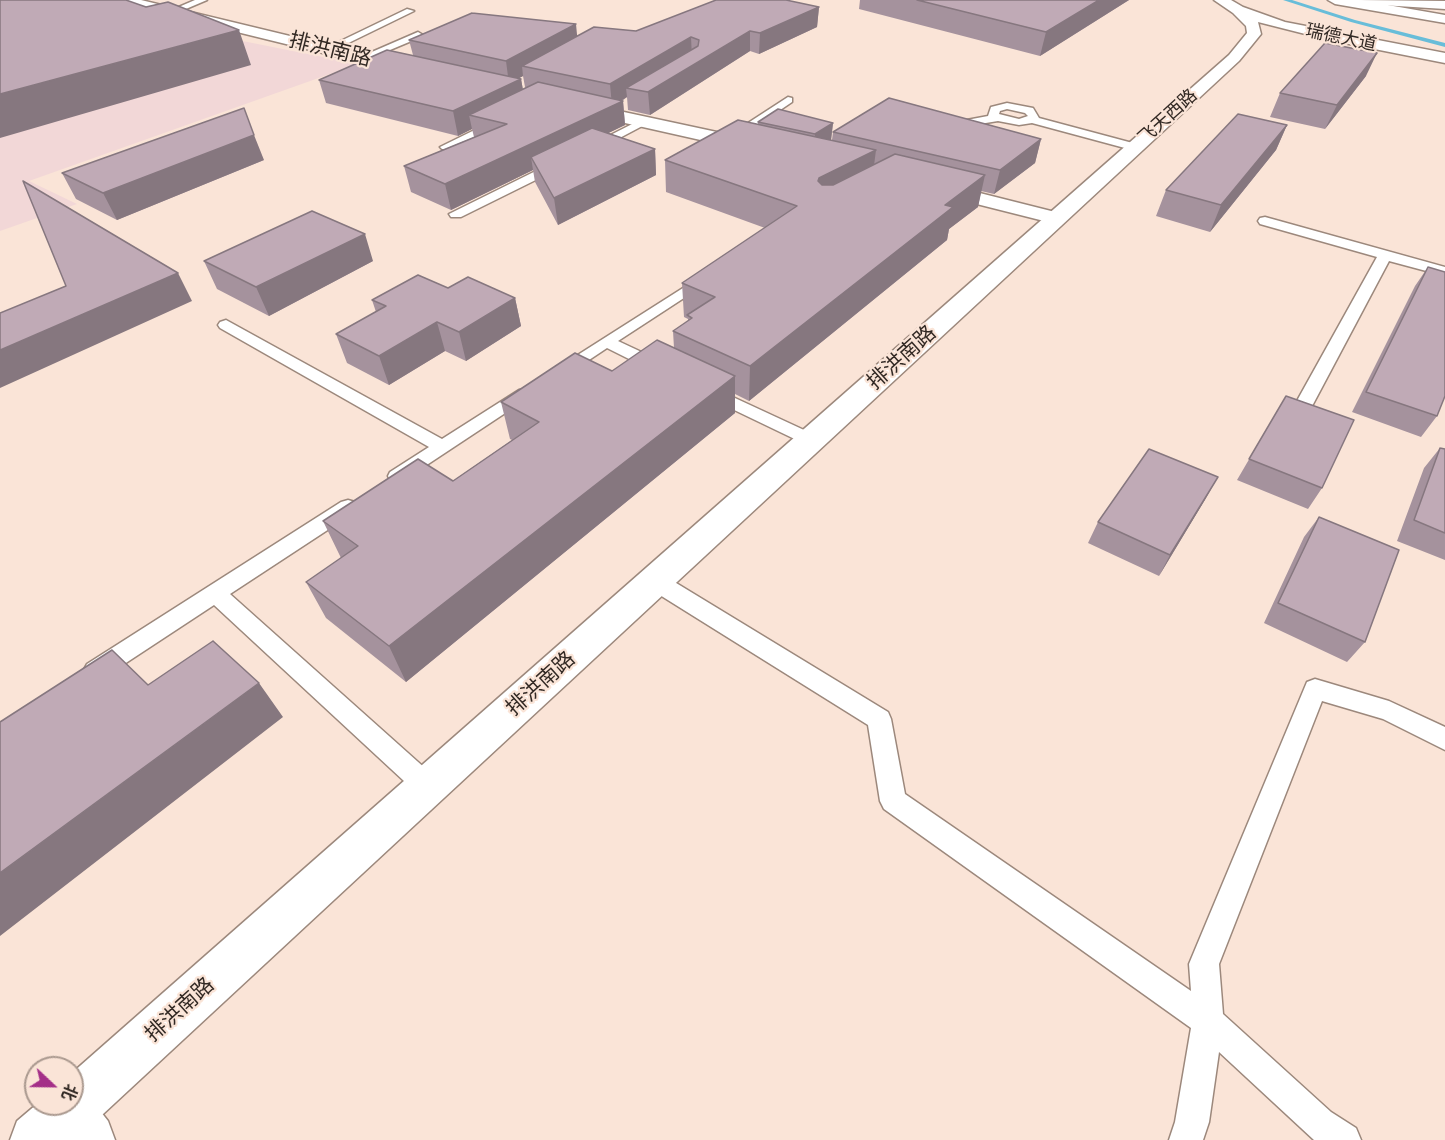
<!DOCTYPE html>
<html>
<head>
<meta charset="utf-8">
<style>
  body { margin:0 }
  #map { position:relative; width:1445px; height:1140px; overflow:hidden; background:#fae4d7; font-family:Karla,"Noto Sans SC",sans-serif }
  canvas { display:block }
  .north { position:absolute; left:24px; top:1056px; width:60px; height:60px; box-sizing:border-box; background:#fae4d7; border:2px solid #aa998f; border-radius:50%; rotate:112deg; font-size:16px; font-weight:700; line-height:24px; text-align:center; color:#322924 }
  .north::after { content:''; display:block; margin:auto; width:21px; height:27px; background:#a42f88; clip-path:polygon(50% 0,100% 100%,50% 72%,0 100%) }
</style>
</head>
<body>
<div id="map">
<canvas width="1445" height="1140"></canvas>
<div class="north">北</div>
</div>
<script>
const g = document.querySelector('canvas').getContext('2d');
g.lineJoin = 'round';
function fillPath(path, color) { g.fillStyle = color; g.fill(path, 'evenodd'); }
const poly = rows => new Path2D(rows.map(r => 'M' + r).join(''));
function strokePath(path, color, width, dash) { g.strokeStyle = color; g.lineWidth = width; g.lineCap = dash ? 'butt' : 'round'; g.setLineDash(dash || []); g.stroke(path); }
function drawText(font, color, halo, rows, align = 'center') {
  g.font = font + ' Karla,"Noto Sans SC",sans-serif'; g.lineWidth = 4.5; g.setLineDash([]); g.textBaseline = 'middle'; g.strokeStyle = halo; g.fillStyle = color; for (const [text, x, y, turn = 0] of rows) {
    g.save(); g.translate(x, y); g.rotate((+turn || 0) * Math.PI / 180); g.textAlign = isNaN(turn) ? turn : align; if (halo) g.strokeText(text, 0, 0); g.fillText(text, 0, 0); g.restore();
  }
}
fillPath(poly([
  [97,12,358,64,29,181,77,204,0,231,0,36]
]), '#f2d7d7');
fillPath(poly([
  [1283,0,1292,0,1355,20,1445,43,1445,47,1351,22,1283,0]
]), '#68bdd9');
const service = poly([
  [195,0,207,0,174,14,167,12,195,0],
  [407,9,414,11,330,52,322,50,407,9],
  [418,32,423,35,421,37,366,60,358,58,418,32],
  [788,97,792,98,792,102,736,140,728,140,728,136,788,97],
  [1007,103,1033,108,1039,118,1140,145,1142,147,1136,151,1032,123,1019,125,998,121,955,128,943,123,949,120,956,122,988,116,991,107,1007,103],
  [1007,109,1025,113,1028,116,1019,119,999,114,1000,111,1007,109],
  [644,118,650,121,648,123,595,151,587,151,585,148,644,118],
  [497,119,501,120,501,124,450,149,442,149,440,147,497,119],
  [560,159,564,160,564,166,461,217,451,217,449,214,560,159],
  [1265,217,1445,267,1445,276,1389,261,1311,408,1308,412,1302,413,1296,412,1293,408,1377,257,1260,224,1258,221,1260,218,1265,217],
  [705,274,710,275,712,278,710,281,618,341,665,363,667,367,665,371,653,371,607,348,565,376,553,376,551,372,705,274],
  [226,320,442,439,519,390,525,389,531,390,534,394,404,480,397,482,390,480,388,476,390,472,429,447,220,328,218,325,220,322,226,320],
  [709,386,817,436,820,440,817,444,805,444,703,395,700,391,703,387,709,386],
  [348,500,355,502,358,507,355,512,230,594,436,778,440,786,436,794,427,798,418,794,214,605,103,678,95,681,87,678,83,671,87,664,341,502,348,500],
  [655,573,663,575,888,712,891,719,905,794,1191,991,1189,964,1307,682,1315,679,1389,701,1445,727,1445,750,1383,719,1322,701,1219,964,1223,1014,1331,1112,1356,1128,1361,1140,1314,1140,1219,1052,1209,1122,1203,1140,1169,1140,1175,1122,1191,1028,884,809,880,801,868,725,647,587,644,581,647,575,655,573]
]);
const minor = poly([
  [117,0,141,0,414,66,416,69,408,74,119,3,117,0],
  [1358,0,1445,1,1445,9,1365,4,1358,0],
  [582,103,754,140,761,142,763,146,761,150,754,152,576,112,573,108,576,104,582,103],
  [936,182,1063,214,1066,218,1063,222,1056,224,929,192,926,188,929,184,936,182],
  [72,1087,86,1093,108,1121,115,1140,57,1140,42,1111,45,1104,72,1104,72,1087]
]);
const tertiary = poly([
  [1214,0,1231,0,1243,7,1285,22,1445,53,1445,63,1329,40,1258,22,1261,34,1239,61,75,1140,10,1140,17,1121,37,1104,72,1104,72,1073,1229,55,1247,33,1246,26,1233,13,1214,0],
  [1328,0,1359,0,1445,15,1445,23,1335,4,1328,0]
]);
strokePath(service, '#9c887c', 3);
strokePath(minor, '#9c887c', 3);
strokePath(tertiary, '#9c887c', 3);
fillPath(service, '#fff');
fillPath(minor, '#fff');
fillPath(tertiary, '#fff');
fillPath(poly([
  [860,0,1129,0,1040,56,859,9],
  [819,7,817,27,759,54,750,51,650,115,628,110,627,97,622,101,623,101,625,125,608,133,655,149,656,175,558,225,535,182,533,170,451,210,411,192,404,166,474,137,472,129,458,136,326,103,319,80,413,55,409,40,577,36,636,31],
  [523,76,525,87,527,88,523,90,521,79,519,78],
  [1366,76,1325,129,1270,117,1280,93],
  [758,122,833,123,831,140,832,140,833,132,1041,139,1035,163,994,194,981,191,978,207,949,229,947,240,749,401,735,394,735,413,406,682,326,618,306,582,341,558,323,521,453,481,512,440,510,439,501,402,612,371,674,348,673,331,688,321,688,319,684,317,682,283,765,228,666,192,665,160,758,124],
  [1287,125,1276,150,1210,232,1156,216,1166,190],
  [264,160,117,220,76,199,62,173],
  [204,261,373,261,269,316,217,289],
  [1428,267,1437,416,1421,437,1352,412,1415,286],
  [448,288,515,298,521,326,466,361,445,351,389,385,347,363,336,334,376,312,372,300],
  [1286,396,1322,488,1308,509,1237,480],
  [1440,448,1445,449,1445,560,1397,541,1424,468],
  [1206,498,1159,576,1088,543,1098,522],
  [1319,517,1365,642,1347,662,1264,623,1304,537]
]), '#a5929d');
fillPath(poly([
  [1099,0,1129,0,1040,56,1046,32],
  [819,7,817,27,759,54,760,33],
  [576,24,578,45,522,66,523,76,509,84,506,61],
  [239,30,251,65,0,138,0,94],
  [750,31,750,51,650,115,648,92],
  [691,37,692,58,626,88,627,97,617,103,623,101,625,125,537,168,531,157,533,170,451,210,445,184,612,106,610,84],
  [1377,53,1366,76,1325,129,1337,105],
  [521,79,525,102,469,115,472,129,458,136,453,111],
  [833,123,831,140,814,151,815,134],
  [1287,125,1276,150,1210,232,1221,205],
  [254,135,264,160,117,220,103,193],
  [1041,139,1035,163,994,194,1000,170],
  [655,149,656,175,558,225,554,198],
  [876,150,872,181,816,210,819,178],
  [985,175,978,207,949,229,947,240,749,401,750,366,945,205],
  [365,234,373,261,269,316,256,287],
  [178,273,192,301,0,388,0,350],
  [515,298,521,326,466,361,459,332],
  [437,322,445,351,389,385,379,356],
  [735,376,735,413,406,682,389,646],
  [1218,477,1206,498,1159,576,1170,555],
  [259,683,283,717,0,936,0,873]
]), '#86777f');
const building = poly([
  [0,0,126,0,146,7,168,2,239,30,0,94,0,0],
  [716,0,786,0,819,7,760,33,750,31,648,92,626,88,698,46,699,40,691,37,610,84,522,66,594,27,636,31,716,0],
  [917,0,1099,0,1046,32,917,0],
  [472,13,576,24,506,61,409,40,472,13],
  [1325,43,1377,53,1337,105,1280,93,1325,43],
  [387,50,521,79,453,111,319,80,387,50],
  [538,82,623,101,445,184,404,166,507,124,469,115,538,82],
  [889,98,1041,139,1000,170,833,132,889,98],
  [244,108,254,135,103,193,62,173,244,108],
  [778,109,833,123,815,134,758,122,778,109],
  [1238,114,1287,125,1221,205,1166,190,1238,114],
  [738,120,876,150,819,178,818,181,822,185,833,185,895,154,985,175,945,205,953,207,750,366,673,331,692,318,687,315,715,297,682,283,797,206,665,160,738,120],
  [592,128,655,149,554,198,531,157,592,128],
  [23,181,178,273,0,350,0,313,66,286,23,181],
  [312,211,365,234,256,287,204,261,312,211],
  [1428,267,1445,272,1445,396,1437,416,1366,392,1428,267],
  [418,275,448,288,468,277,515,298,459,332,437,322,379,356,336,334,386,306,372,300,418,275],
  [657,340,735,376,389,646,306,582,358,546,323,521,418,459,453,481,539,422,501,402,575,353,612,371,657,340],
  [1286,396,1354,420,1322,488,1249,459,1286,396],
  [1440,448,1445,449,1445,533,1414,520,1440,448],
  [1149,449,1218,477,1170,555,1098,522,1149,449],
  [1319,517,1399,550,1365,642,1278,603,1319,517],
  [213,641,259,683,0,873,0,722,112,650,148,685,213,641]
]);
fillPath(building, '#c0aab6');
strokePath(building, '#86777f', 1.5);
drawText('18px', '#322924', '#fae4d7', [
  ["瑞德大道",1341,38,12],
  ["飞天西路",1168,117,-42]
]);
drawText('21px', '#322924', '#fae4d7', [
  ["排洪南路",330,50,14],
  ["排洪南路",902,358,-42],
  ["排洪南路",541,684,-42],
  ["排洪南路",180,1010,-42]
]);
</script>
</body>
</html>
